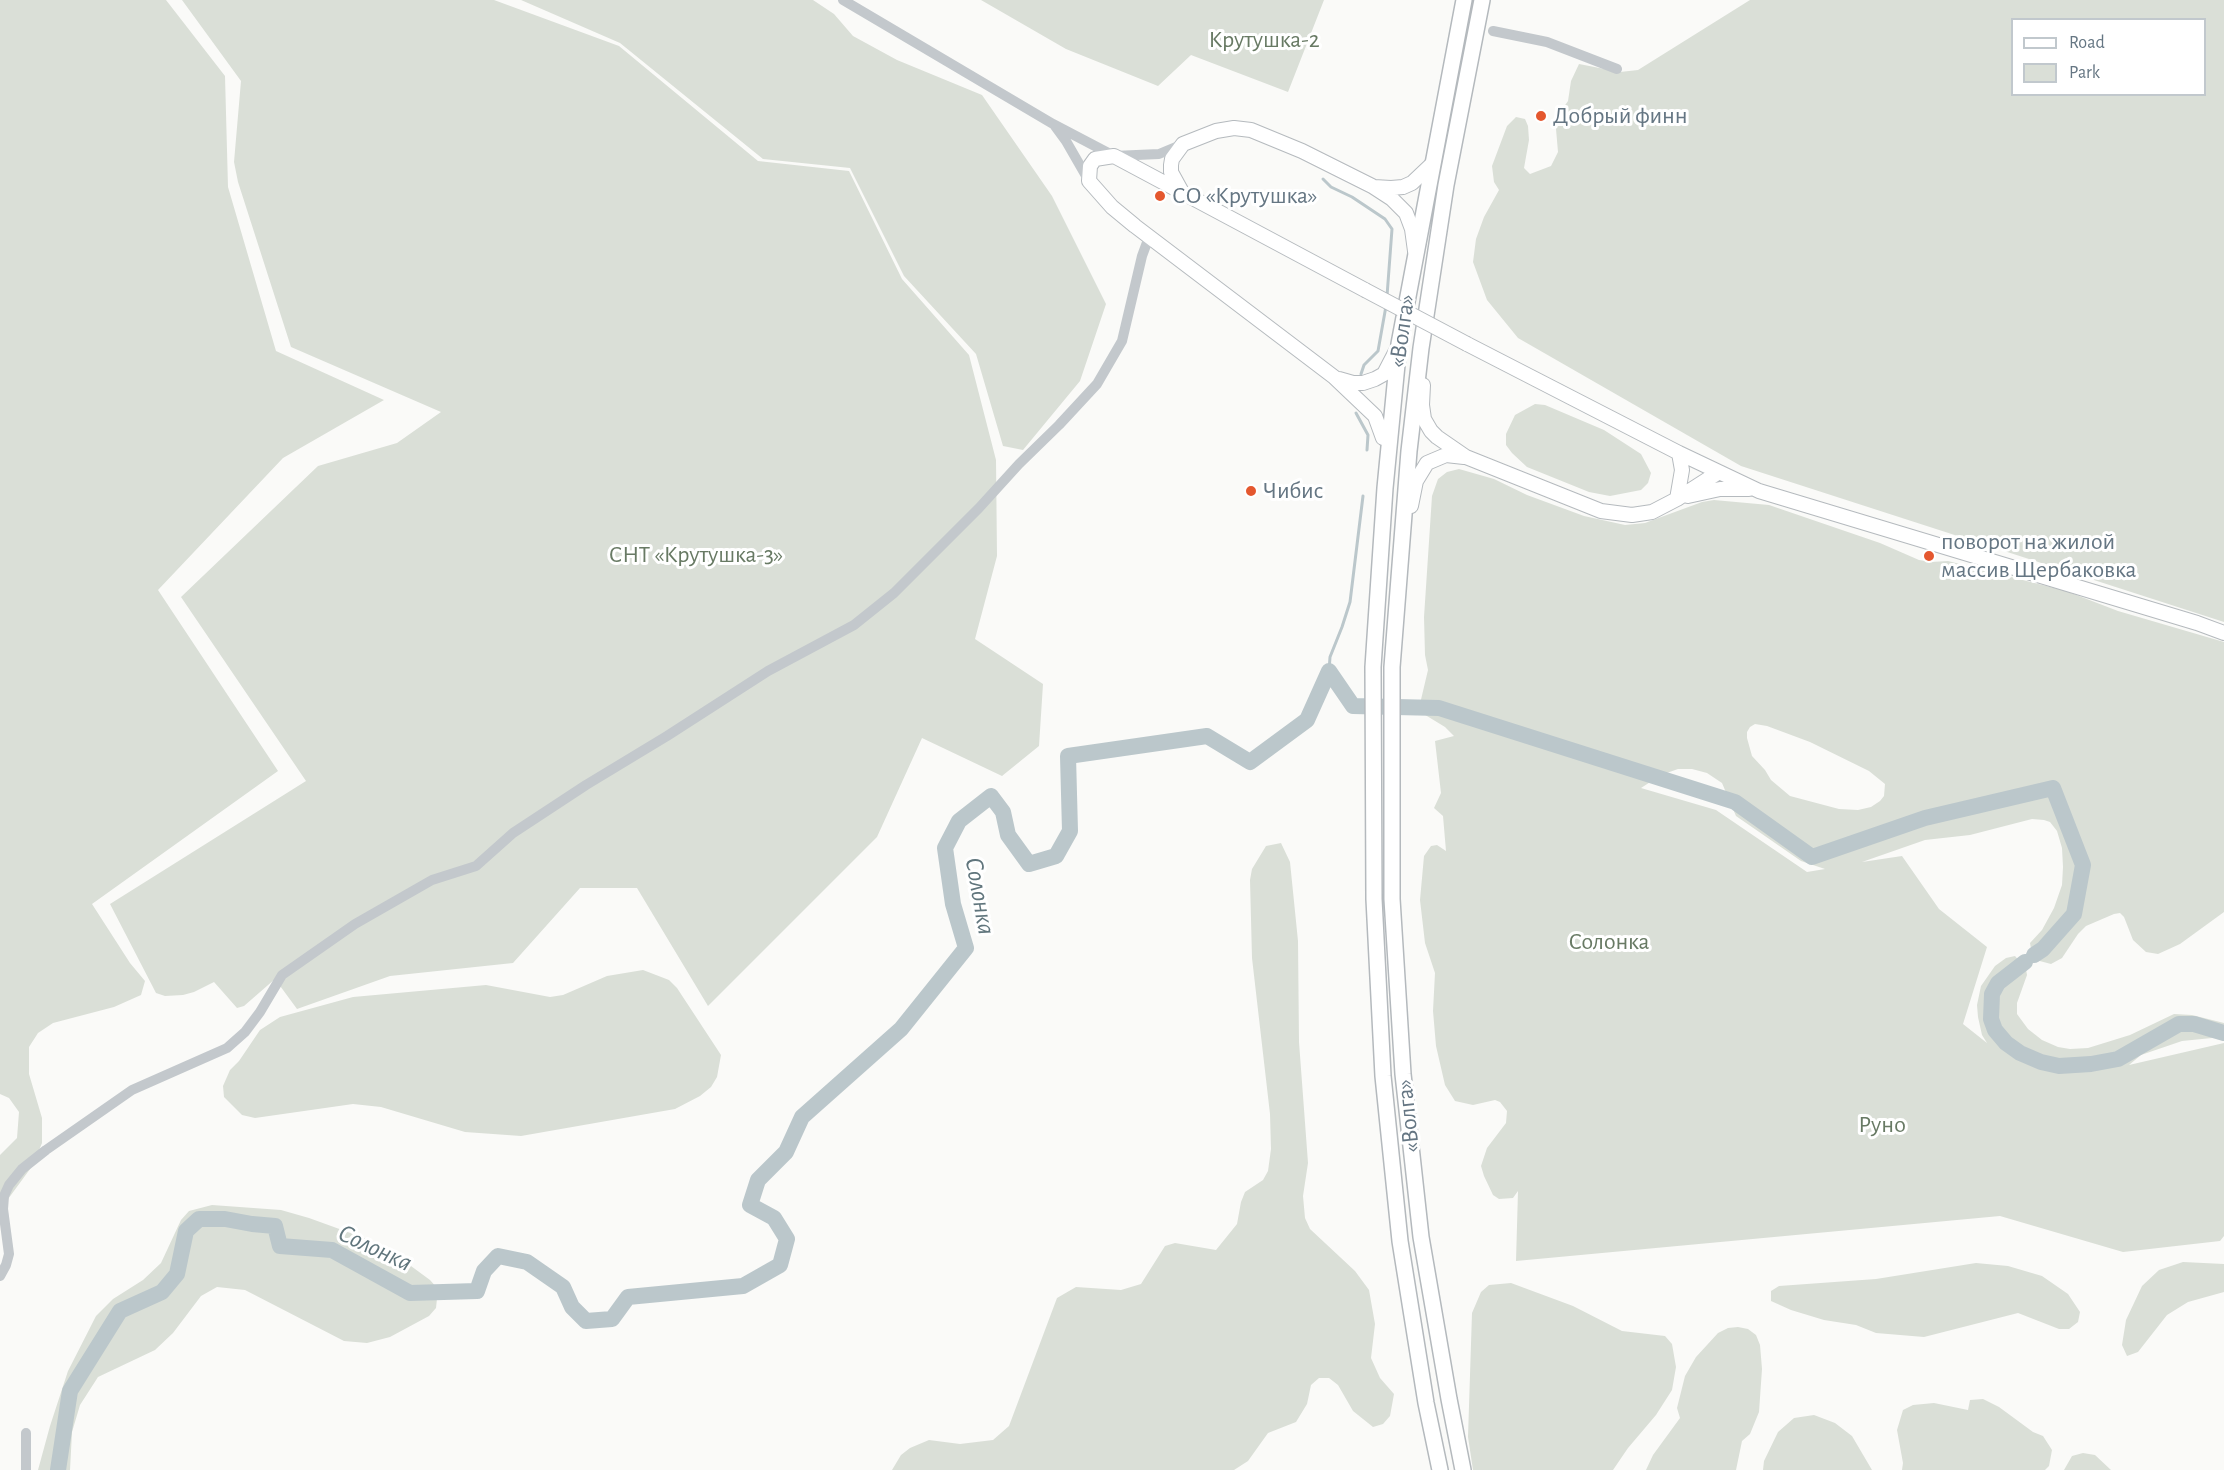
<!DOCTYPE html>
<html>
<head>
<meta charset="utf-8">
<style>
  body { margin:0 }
  #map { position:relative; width:2224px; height:1470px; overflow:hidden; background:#fafaf8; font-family:"Alegreya Sans",sans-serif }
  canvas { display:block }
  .legend { position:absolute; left:2011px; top:18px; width:195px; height:78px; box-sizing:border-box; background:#fff; border:2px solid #c1c8cd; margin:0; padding:8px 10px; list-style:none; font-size:18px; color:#657683 }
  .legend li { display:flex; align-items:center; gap:12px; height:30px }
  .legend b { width:30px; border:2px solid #c1c8cd }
</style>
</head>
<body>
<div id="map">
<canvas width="2224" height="1470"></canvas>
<ul class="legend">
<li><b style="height:8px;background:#fff"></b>Road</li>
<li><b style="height:16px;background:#dadfd7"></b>Park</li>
</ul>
</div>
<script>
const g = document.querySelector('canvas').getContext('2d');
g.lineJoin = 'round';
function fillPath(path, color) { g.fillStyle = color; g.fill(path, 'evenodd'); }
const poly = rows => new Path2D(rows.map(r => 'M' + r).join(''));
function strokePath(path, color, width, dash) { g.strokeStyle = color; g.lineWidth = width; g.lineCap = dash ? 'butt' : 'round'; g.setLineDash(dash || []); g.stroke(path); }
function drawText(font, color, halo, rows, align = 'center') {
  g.font = font + ' "Alegreya Sans",sans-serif'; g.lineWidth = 6; g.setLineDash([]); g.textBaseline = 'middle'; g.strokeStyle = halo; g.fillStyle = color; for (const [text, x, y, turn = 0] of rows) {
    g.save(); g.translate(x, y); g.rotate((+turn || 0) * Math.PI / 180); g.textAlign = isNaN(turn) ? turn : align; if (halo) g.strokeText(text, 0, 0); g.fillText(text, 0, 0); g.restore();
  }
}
fillPath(poly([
  [0,0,166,0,225,76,228,187,276,351,384,400,283,458,158,590,278,771,92,904,130,963,145,981,141,995,114,1007,53,1023,38,1033,29,1047,29,1074,42,1118,42,1143,33,1165,0,1210,0,1155,17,1138,19,1112,9,1098,0,1094],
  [182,0,494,0,619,46,758,161,849,171,902,279,969,355,996,460,997,556,975,639,1043,684,1039,746,1002,776,922,738,877,837,708,1006,637,888,580,888,513,963,390,976,297,1009,275,979,244,1006,237,1008,214,982,194,992,183,995,165,996,156,993,110,904,306,781,181,597,318,466,397,443,441,412,291,347,238,182,234,162,241,81],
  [521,0,813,0,834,14,853,36,897,60,982,95,1052,196,1106,304,1080,381,1023,450,1003,446,976,354,904,276,850,168,763,159,620,43],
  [981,0,1324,0,1288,92,1191,55,1158,86,1066,49],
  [1750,0,2224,0,2224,622,1741,466,1518,338,1487,300,1473,262,1476,239,1484,217,1499,190,1494,182,1492,166,1507,126,1516,117,1525,119,1528,126,1529,140,1524,168,1530,174,1551,166,1558,152,1556,129,1559,114,1568,101,1571,81,1579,64,1620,72,1638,70],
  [2012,20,2204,20,2204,94,2012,94],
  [1535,404,1545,405,1604,430,1641,454,1651,473,1648,483,1641,490,1610,496,1589,492,1527,467,1512,453,1506,445,1506,434,1515,415],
  [1459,469,1494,479,1527,495,1584,516,1625,525,1645,523,1702,502,1714,500,1769,505,1880,543,1919,560,1931,562,1948,561,2066,591,2118,611,2224,642,2224,912,2180,944,2158,954,2146,952,2133,940,2124,917,2120,913,2114,914,2086,926,2078,934,2062,958,2051,964,2036,960,2032,955,2030,943,2042,930,2054,908,2062,885,2063,867,2062,848,2057,831,2050,822,2044,820,2032,819,1970,835,1925,840,1862,862,1902,856,1939,909,1987,947,1963,1024,1987,1043,1982,1035,1978,1017,1977,1005,1981,986,1995,966,2006,958,2015,956,2026,969,2027,975,2017,1003,2017,1014,2028,1029,2042,1040,2058,1047,2070,1049,2088,1048,2130,1035,2174,1014,2192,1015,2224,1023,2224,1039,2212,1038,2182,1041,2141,1055,2129,1065,2224,1043,2224,1236,2220,1241,2123,1252,2000,1216,1516,1261,1518,1191,1513,1198,1499,1199,1493,1195,1484,1176,1481,1166,1487,1148,1506,1123,1507,1111,1500,1102,1495,1100,1473,1105,1455,1101,1445,1085,1436,1046,1433,1011,1435,973,1425,943,1420,900,1424,856,1431,846,1437,845,1446,851,1443,816,1434,808,1441,793,1435,741,1454,736,1445,727,1422,713,1419,708,1428,670,1425,655,1424,617,1432,496,1438,479,1447,472],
  [1755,724,1767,726,1810,742,1869,771,1885,784,1884,796,1880,801,1871,807,1858,810,1839,809,1790,796,1771,780,1765,770,1752,756,1747,738,1747,732,1750,727],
  [1678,769,1692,769,1707,773,1722,783,1736,816,1801,861,1825,869,1807,872,1716,810,1641,788,1661,775],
  [1281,843,1290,862,1298,941,1299,1042,1308,1163,1303,1196,1305,1218,1310,1229,1355,1271,1369,1290,1375,1324,1371,1358,1380,1378,1394,1394,1390,1416,1383,1424,1373,1427,1353,1411,1338,1385,1329,1378,1319,1378,1311,1385,1307,1404,1296,1422,1268,1433,1248,1461,1234,1470,892,1470,901,1455,910,1448,929,1440,960,1444,993,1440,1009,1426,1057,1298,1076,1287,1121,1290,1141,1284,1165,1246,1175,1243,1216,1250,1237,1224,1241,1202,1245,1192,1263,1180,1268,1171,1271,1149,1270,1114,1252,958,1250,880,1252,869,1266,846],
  [643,970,669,980,677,988,721,1055,717,1077,711,1087,700,1096,675,1109,521,1136,465,1132,381,1107,353,1104,255,1118,242,1115,224,1097,223,1086,230,1070,239,1061,260,1030,280,1017,353,997,486,985,550,997,563,995,607,976],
  [212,1205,281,1210,309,1218,367,1239,396,1255,430,1280,438,1289,436,1308,429,1316,390,1337,367,1343,344,1341,245,1290,217,1287,201,1296,173,1333,155,1350,98,1377,80,1405,72,1432,70,1470,38,1470,50,1426,68,1371,96,1316,113,1299,143,1280,161,1263,181,1220,189,1211],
  [2183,1262,2224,1264,2224,1292,2188,1302,2167,1315,2138,1352,2127,1356,2122,1345,2126,1320,2142,1286,2159,1270],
  [1976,1263,2008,1266,2042,1276,2068,1294,2080,1312,2078,1322,2069,1329,2059,1329,2018,1313,1924,1337,1876,1333,1856,1325,1824,1320,1791,1310,1771,1301,1771,1291,1779,1286,1876,1279],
  [1511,1283,1573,1306,1622,1331,1665,1336,1672,1344,1676,1367,1672,1390,1656,1415,1628,1448,1613,1470,1473,1470,1468,1437,1472,1313,1481,1292,1489,1285],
  [1738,1327,1748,1329,1756,1335,1760,1345,1762,1369,1759,1412,1750,1434,1742,1441,1736,1470,1646,1470,1653,1455,1680,1418,1677,1408,1685,1376,1696,1357,1718,1333,1728,1328],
  [1983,1399,1999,1407,2033,1432,2043,1436,2052,1450,2049,1466,2045,1470,1902,1470,1903,1463,1897,1430,1903,1410,1913,1405,1934,1403,1968,1410,1970,1400],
  [1814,1415,1835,1423,1852,1436,1872,1470,1763,1470,1764,1461,1778,1432,1794,1418],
  [2083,1453,2095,1455,2111,1470,2064,1470,2072,1456]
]), '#dadfd7');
strokePath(poly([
  [1323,179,1331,187,1352,197,1385,219,1392,229,1387,296],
  [1361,374,1364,365,1378,351,1386,306],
  [1356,413,1368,435,1367,450],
  [1329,671,1330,657,1342,627,1350,602,1363,496]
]), '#bbc7cb', 3);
strokePath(poly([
  [2025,962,1998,983,1992,994,1991,1019,1995,1030,2006,1043,2020,1053,2041,1062,2059,1066,2091,1064,2118,1059,2179,1024,2194,1024,2224,1033],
  [58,1470,70,1391,120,1311,162,1292,177,1274,186,1231,199,1219,225,1219,252,1224,275,1226,280,1246,332,1250,410,1293,477,1291,484,1271,498,1256,527,1262,563,1287,572,1307,586,1321,612,1319,628,1297,743,1286,780,1265,787,1239,774,1218,750,1205,758,1180,786,1152,802,1117,901,1029,966,948,953,904,945,848,959,821,991,796,1003,812,1008,835,1029,864,1056,856,1070,831,1068,756,1207,736,1250,762,1307,720,1329,671,1353,706,1439,708,1735,802,1812,857,1925,818,2053,788,2083,865,2074,914,2043,949,2034,955]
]), '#bbc7cb', 16);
const major = poly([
  [1374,187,1391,188,1403,187,1412,183,1431,165],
  [1182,192,1171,172,1171,165,1172,159,1183,144,1216,131,1234,128,1251,130,1302,151,1372,186,1392,199,1406,213,1412,229,1415,251],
  [1365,290,1114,156,1095,159,1090,166,1089,181,1112,207,1135,226,1334,377,1375,416,1383,438],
  [1467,344,1679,453,1759,491,2197,623,2224,633],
  [1339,379,1353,383,1363,383,1375,379,1384,374,1396,351],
  [1423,385,1422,405,1424,419,1431,431,1437,437,1466,457,1601,511,1632,515,1652,512,1677,499,1719,472],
  [1688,496,1720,489,1749,489],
  [1677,499,1682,470,1679,453],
  [1411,506,1416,481,1427,463,1446,455,1464,457]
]);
const highway = poly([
  [1440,1470,1426,1403,1400,1241,1383,1076,1374,899,1373,667,1385,488,1399,344,1464,0],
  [1463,1470,1449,1399,1421,1237,1403,1074,1392,899,1392,667,1409,451,1421,348,1446,185,1482,0]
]);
strokePath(major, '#b5babe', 16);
strokePath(highway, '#b4b9bd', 18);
strokePath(poly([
  [843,0,1053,124,1114,156,1159,154,1183,144],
  [1493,31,1547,42,1617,69],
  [1055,126,1066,141,1089,181],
  [0,1276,6,1265,9,1254,3,1209,4,1196,9,1185,22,1169,46,1150,132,1090,227,1048,245,1032,260,1012,282,975,355,924,432,880,476,866,513,833,586,785,667,736,768,671,854,625,894,593,979,508,1019,464,1059,425,1097,384,1122,341,1142,256,1149,237],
  [26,1470,26,1433]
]), '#c3c8cc', 10);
strokePath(major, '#fff', 14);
strokePath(highway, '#fff', 15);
const majorBridge = poly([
  [1365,290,1467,344]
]);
strokePath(majorBridge, '#b5babe', 16, []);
strokePath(majorBridge, '#fff', 14);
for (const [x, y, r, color] of [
  [1541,116,6,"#e4572e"],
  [1160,196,6,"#e4572e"],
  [1251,491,6,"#e4572e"],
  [1929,556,6,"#e4572e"]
]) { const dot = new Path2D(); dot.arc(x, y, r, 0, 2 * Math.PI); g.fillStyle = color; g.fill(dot); strokePath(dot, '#fff', 2); }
drawText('24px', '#687a64', '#fff', [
  ["Крутушка-2",1264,40],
  ["СНТ «Крутушка-3»",696,555],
  ["Солонка",1609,942],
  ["Руно",1882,1125]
]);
drawText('24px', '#657683', '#fff', [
  ["Добрый финн",1553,116],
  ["СО «Крутушка»",1172,196],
  ["Чибис",1263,491],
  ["поворот на жилой",1941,542],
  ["массив Щербаковка",1941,570]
], 'left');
drawText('24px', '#657683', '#fff', [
  ["«Волга»",1402,331,-82],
  ["«Волга»",1408,1116,-96]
]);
drawText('italic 26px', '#60757c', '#fff', [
  ["Солонка",980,896,80],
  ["Солонка",375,1248,25]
]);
</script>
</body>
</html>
